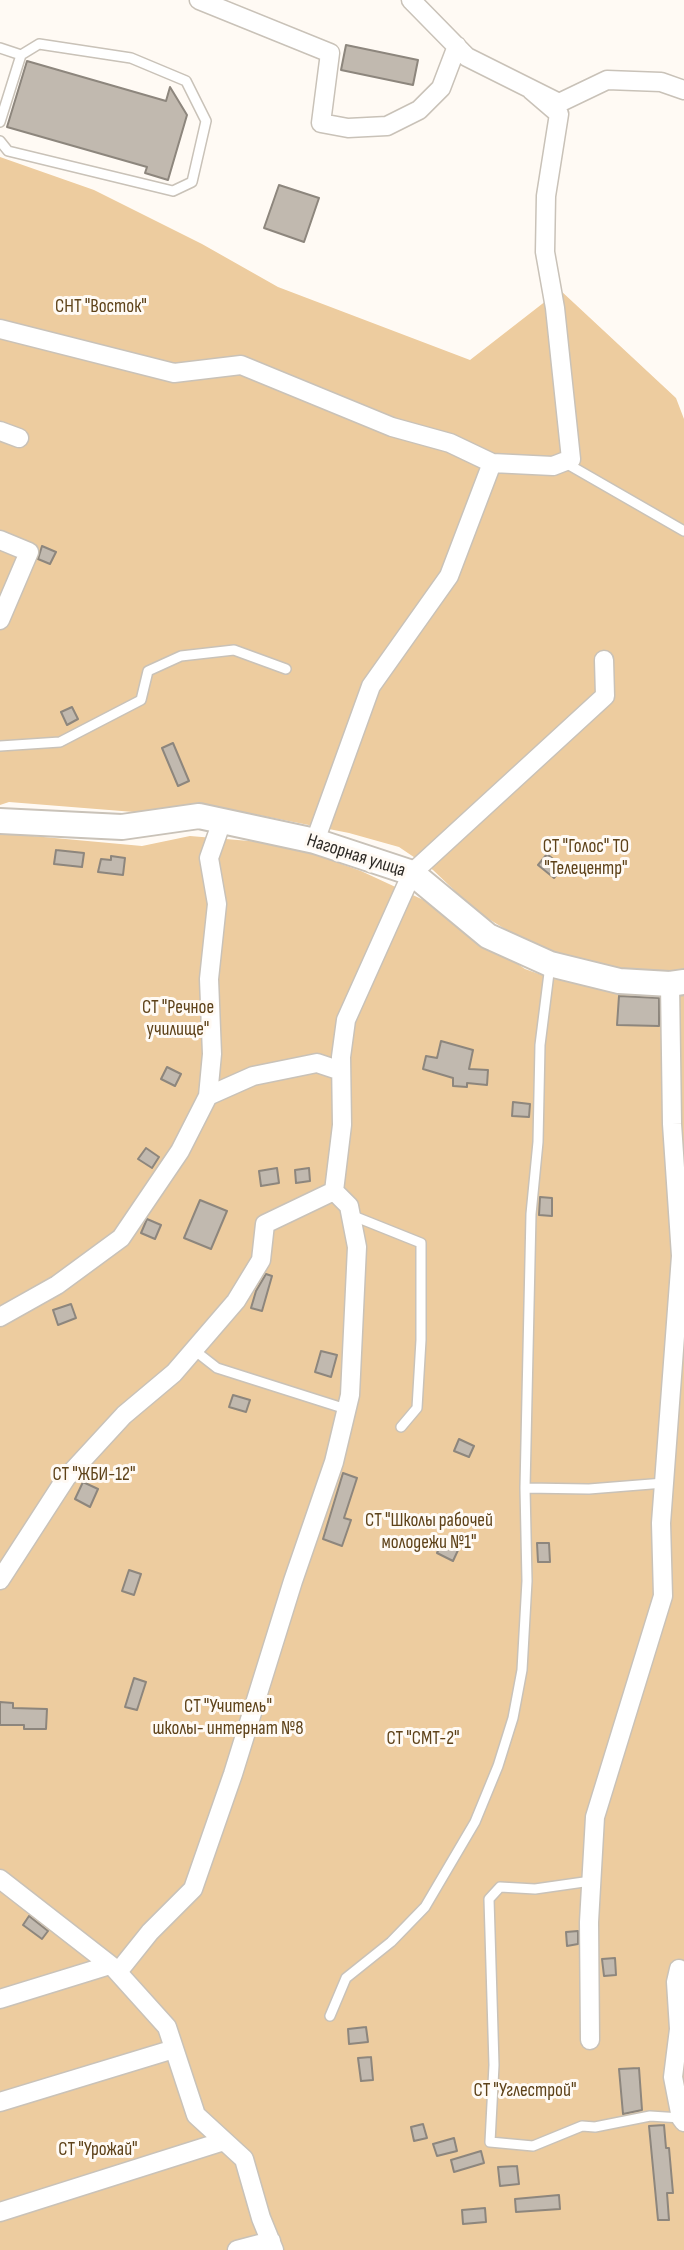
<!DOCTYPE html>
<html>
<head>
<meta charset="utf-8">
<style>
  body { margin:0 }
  canvas { display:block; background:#fffaf4 }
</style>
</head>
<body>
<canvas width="684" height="2250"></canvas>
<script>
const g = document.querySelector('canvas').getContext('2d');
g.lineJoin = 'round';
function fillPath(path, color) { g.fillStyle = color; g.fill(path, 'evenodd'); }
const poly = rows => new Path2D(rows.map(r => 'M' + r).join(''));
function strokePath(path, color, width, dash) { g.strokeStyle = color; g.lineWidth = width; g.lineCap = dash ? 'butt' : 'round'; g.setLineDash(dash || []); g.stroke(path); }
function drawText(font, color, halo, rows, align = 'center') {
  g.font = font + ' "Sofia Sans Condensed",sans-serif'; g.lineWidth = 6; g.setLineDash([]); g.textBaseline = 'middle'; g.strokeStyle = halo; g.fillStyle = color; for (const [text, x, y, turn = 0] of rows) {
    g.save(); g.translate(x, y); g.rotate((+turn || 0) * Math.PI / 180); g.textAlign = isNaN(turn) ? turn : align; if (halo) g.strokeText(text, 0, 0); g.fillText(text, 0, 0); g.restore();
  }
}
fillPath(poly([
  [0,157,94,190,202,244,278,287,470,360,560,290,676,398,684,419,684,970,667,972,639,971,586,965,520,938,477,912,433,870,399,847,349,833,213,806,195,809,134,812,9,802,0,805],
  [0,833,142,846,190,836,285,844,361,871,430,903,525,969,553,979,632,990,684,993,684,2250,0,2250]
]), '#edcc9f');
const building = poly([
  [346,45,418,60,413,85,341,70,346,45],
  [27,61,166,101,170,87,187,115,168,180,145,173,147,167,7,127,27,61],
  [279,185,319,198,304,242,264,228,279,185],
  [42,546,56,552,50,564,38,559,42,546],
  [72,707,78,719,67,725,61,712,72,707],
  [173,743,189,781,178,786,162,748,173,743],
  [56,850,84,853,82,867,54,864,56,850],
  [547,854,563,867,554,878,538,865,547,854],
  [111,856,125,858,123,875,98,872,101,859,111,860,111,856],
  [619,996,659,998,659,1026,617,1025,619,996],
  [441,1041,473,1050,469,1069,488,1070,487,1085,467,1083,467,1087,453,1086,453,1078,423,1069,426,1056,437,1058,441,1041],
  [167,1067,181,1074,175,1086,161,1079,167,1067],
  [513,1102,530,1104,529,1117,512,1116,513,1102],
  [146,1148,159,1157,152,1168,138,1159,146,1148],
  [277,1168,279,1183,261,1186,259,1171,277,1168],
  [309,1168,310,1181,296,1183,295,1170,309,1168],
  [540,1197,552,1198,552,1216,539,1215,540,1197],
  [200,1200,227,1211,211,1249,184,1238,200,1200],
  [147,1219,161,1225,155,1239,141,1233,147,1219],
  [266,1274,272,1276,262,1311,251,1308,256,1291,266,1274],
  [71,1304,76,1318,58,1325,53,1310,71,1304],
  [321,1351,337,1355,331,1377,315,1372,321,1351],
  [233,1395,250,1400,246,1412,229,1407,233,1395],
  [459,1439,474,1446,469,1457,454,1451,459,1439],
  [343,1473,357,1478,344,1518,351,1520,342,1546,323,1539,343,1473],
  [83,1482,98,1489,90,1507,75,1499,83,1482],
  [442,1541,459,1548,453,1561,437,1553,442,1541],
  [537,1543,549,1543,550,1562,538,1562,537,1543],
  [129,1570,141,1574,134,1595,122,1591,129,1570],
  [134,1678,146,1682,137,1710,125,1707,134,1678],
  [0,1702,13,1703,13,1708,47,1709,46,1729,24,1729,24,1725,0,1725,0,1702],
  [29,1916,48,1931,42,1939,23,1925,29,1916],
  [578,1931,578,1944,567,1946,566,1932,578,1931],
  [615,1958,616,1975,604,1976,602,1959,615,1958],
  [366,2027,368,2042,349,2044,348,2029,366,2027],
  [371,2057,373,2080,361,2081,358,2058,371,2057],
  [639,2068,642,2110,623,2114,619,2069,639,2068],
  [423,2124,427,2138,414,2141,411,2127,423,2124],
  [664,2125,666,2148,669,2148,673,2193,667,2193,669,2220,658,2220,649,2126,664,2125],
  [454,2138,457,2151,437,2156,433,2144,454,2138],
  [481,2151,484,2163,454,2172,451,2160,481,2151],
  [517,2166,519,2184,500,2186,498,2167,517,2166],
  [559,2195,560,2209,516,2212,515,2199,559,2195],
  [485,2208,486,2222,463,2224,462,2210,485,2208]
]);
fillPath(building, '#c1b9af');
strokePath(building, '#8d867d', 2);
const lane = poly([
  [0,48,21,55,0,122],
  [0,141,8,151,173,191,192,182,206,121,186,81,131,58,39,44,21,55],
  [564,462,684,531],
  [0,746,60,742,141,700,148,671,181,656,234,650,286,669],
  [351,1215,421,1243,421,1340,417,1408,401,1427],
  [194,1350,217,1368,346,1409],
  [525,1488,589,1489,664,1483],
  [591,1881,535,1889,500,1887,489,1899,494,2065,490,2142,533,2146,582,2126,595,2127,650,2116,681,2118],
  [330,2016,346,1978,391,1942,425,1907,475,1822,498,1766,513,1718,522,1670,527,1581,525,1488,531,1214,538,1142,540,1045,550,965]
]);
const street = poly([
  [199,0,330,53,321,123,348,128,387,126,419,110,441,88,457,46],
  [411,0,467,57,559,103,607,80,661,82,684,90],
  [0,329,174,373,241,365,392,427,450,443,492,463,553,466,571,459,555,308,545,252,546,196,559,114,531,90],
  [0,431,19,438],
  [0,540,29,552,0,620],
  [315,841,371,686,449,576,492,463],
  [208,1096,212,1054,209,979,217,904,209,858,222,821],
  [0,1317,57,1285,121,1238,180,1151,208,1096,253,1076,317,1063,341,1071],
  [0,1580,66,1478,124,1415,174,1373,236,1301,261,1260,265,1224,334,1191,342,1125,341,1057,346,1020,412,873,605,696,604,660],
  [0,1879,113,1967,167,2027,196,2115,244,2159,261,2218,274,2250],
  [679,1969,676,1982,679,2029,673,2077,681,2118,684,2122],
  [118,1972,150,1932,193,1889,233,1774,293,1581,334,1462,350,1395,357,1247,349,1206,334,1191],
  [0,1999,110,1965],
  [590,2040,589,1922,595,1817,663,1596,661,1523,681,1256,672,1124,670,984],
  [0,2102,174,2049],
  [0,2212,224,2141],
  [237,2250,271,2241]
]);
const secondary = poly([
  [0,821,122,827,199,816,315,841,412,873,488,936,550,964,619,981,670,984,684,982]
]);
strokePath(lane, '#c9c2b8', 12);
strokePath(street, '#c9c2b8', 21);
strokePath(secondary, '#c9c2b8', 28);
strokePath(lane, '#fff', 9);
strokePath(street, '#fff', 18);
strokePath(secondary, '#fff', 24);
drawText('19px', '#5e4219', '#fffaf4', [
  ["СНТ \"Восток\"",101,307],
  ["СТ \"Голос\" ТО",586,847],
  ["\"Телецентр\"",586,869],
  ["СТ \"Речное",178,1008],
  ["училище\"",178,1030],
  ["СТ \"ЖБИ-12\"",94,1475],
  ["СТ \"Школы рабочей",429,1521],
  ["молодежи №1\"",429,1543],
  ["СТ \"Учитель\"",228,1707],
  ["школы- интернат №8",228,1729],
  ["СТ \"СМТ-2\"",423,1739],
  ["СТ \"Углестрой\"",525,2091],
  ["СТ \"Урожай\"",98,2150]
]);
drawText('19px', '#2d2a26', '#fffaf4', [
  ["Нагорная улица",356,856,18]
]);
</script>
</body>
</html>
